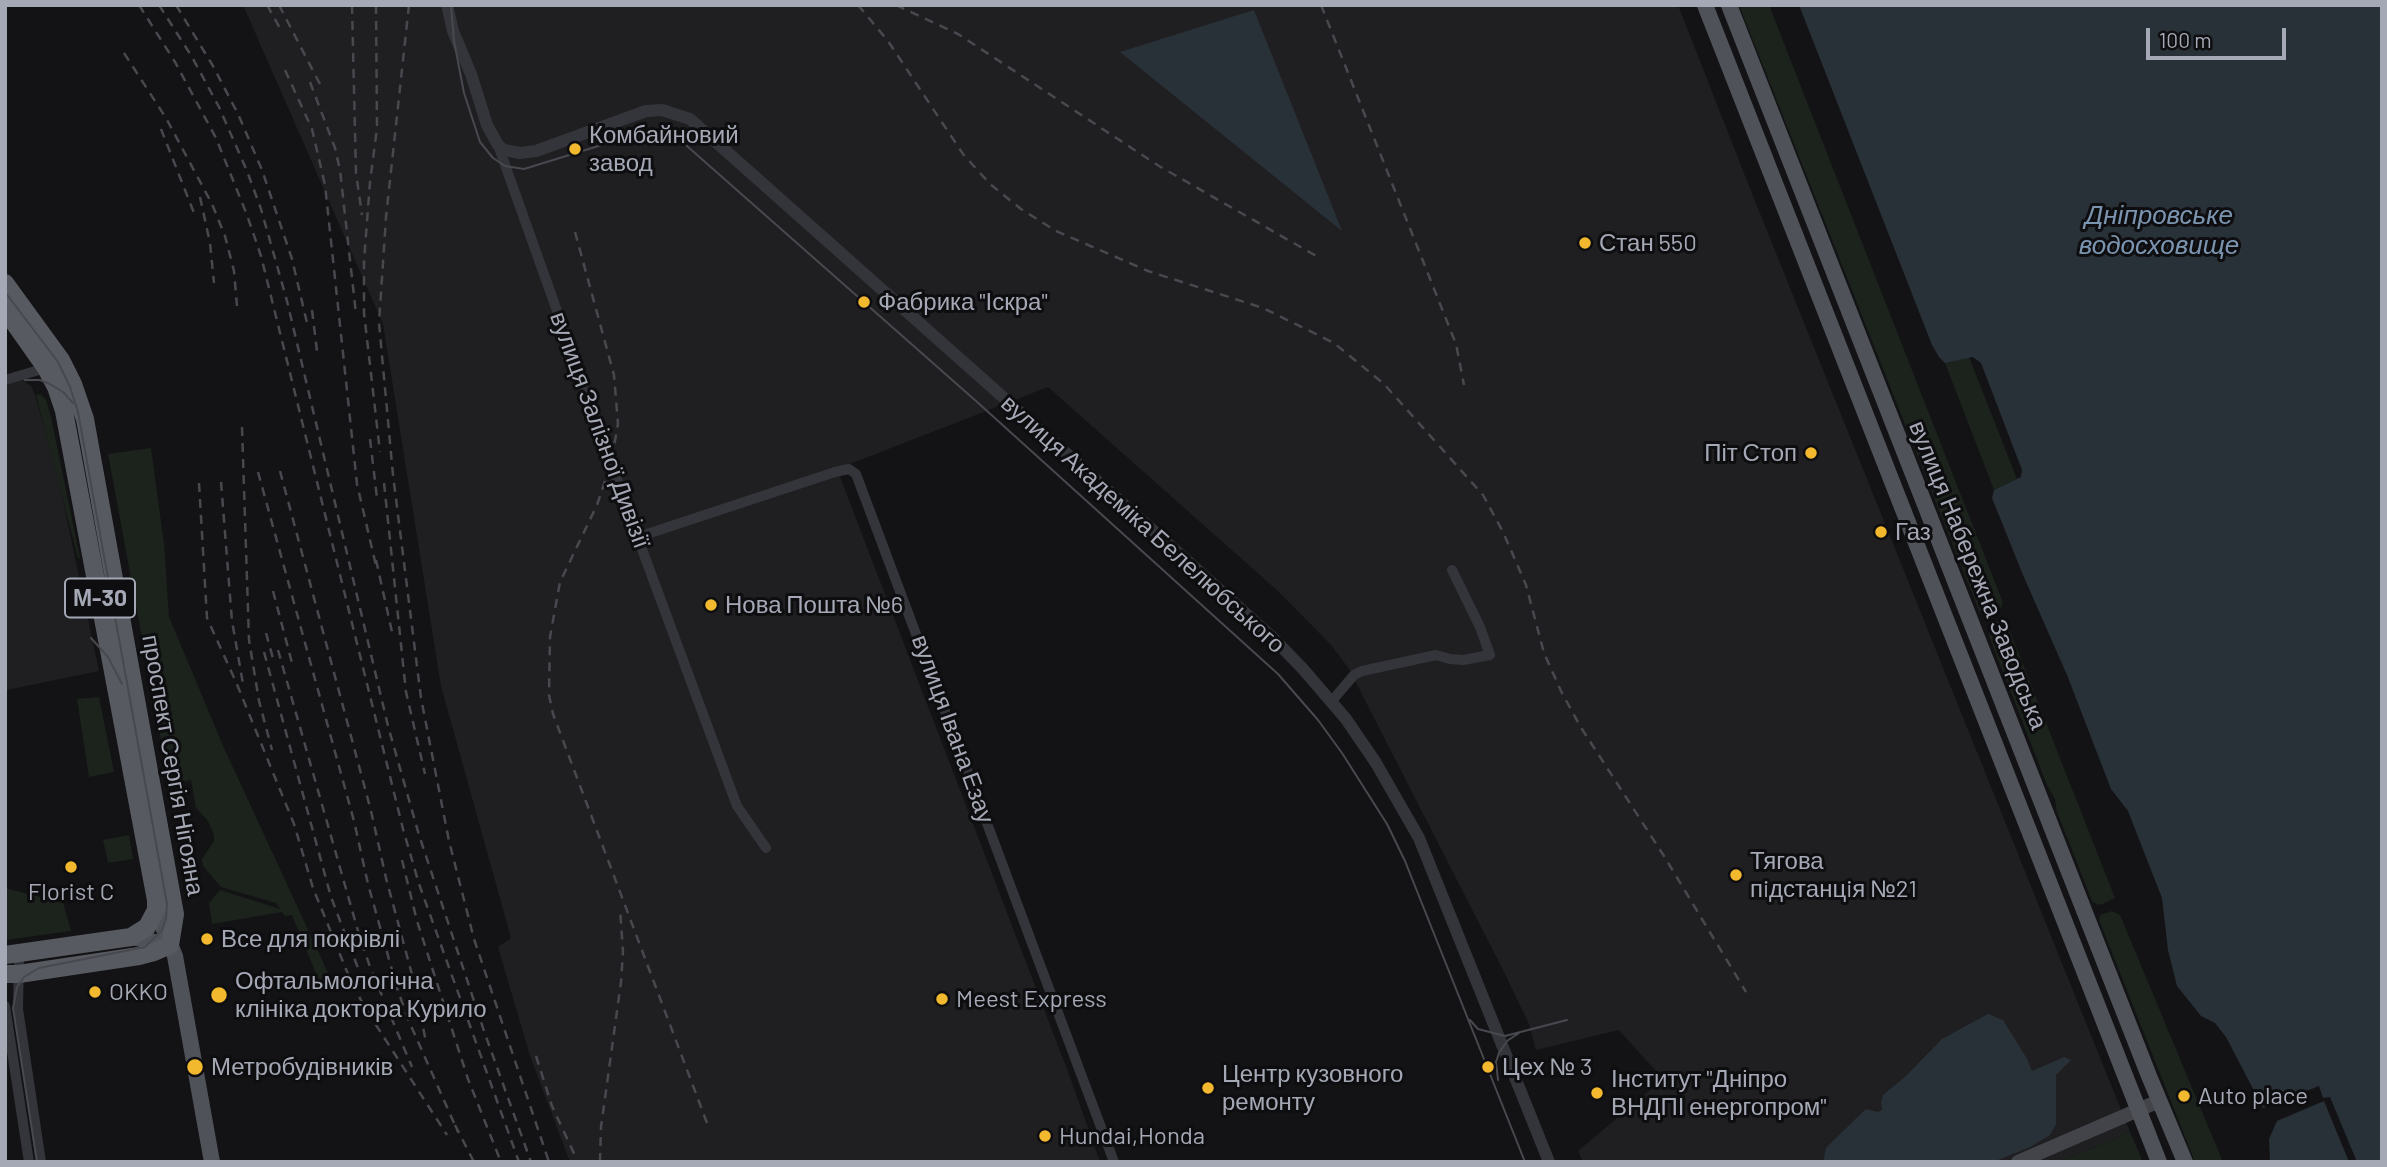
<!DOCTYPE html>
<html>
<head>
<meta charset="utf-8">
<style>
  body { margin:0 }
  #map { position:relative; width:2387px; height:1167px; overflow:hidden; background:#131315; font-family:Barlow,sans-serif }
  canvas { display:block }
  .frame { position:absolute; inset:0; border:7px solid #a5a9b5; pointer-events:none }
  .scale { position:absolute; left:2146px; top:28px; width:140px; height:32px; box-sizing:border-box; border:4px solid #a5a9b5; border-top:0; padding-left:9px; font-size:21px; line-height:24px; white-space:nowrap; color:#a5a9b5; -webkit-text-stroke:5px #0e0e10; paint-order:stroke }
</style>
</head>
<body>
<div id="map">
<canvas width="2387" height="1167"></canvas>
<div class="frame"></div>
<div class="scale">100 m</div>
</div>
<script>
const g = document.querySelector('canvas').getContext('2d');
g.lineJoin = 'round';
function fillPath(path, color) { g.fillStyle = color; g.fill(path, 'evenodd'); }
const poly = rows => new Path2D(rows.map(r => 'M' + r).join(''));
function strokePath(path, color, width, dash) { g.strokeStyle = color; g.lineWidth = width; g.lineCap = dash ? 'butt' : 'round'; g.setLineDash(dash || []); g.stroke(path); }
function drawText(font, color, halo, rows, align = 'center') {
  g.font = font + ' Barlow,sans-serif'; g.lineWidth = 6; g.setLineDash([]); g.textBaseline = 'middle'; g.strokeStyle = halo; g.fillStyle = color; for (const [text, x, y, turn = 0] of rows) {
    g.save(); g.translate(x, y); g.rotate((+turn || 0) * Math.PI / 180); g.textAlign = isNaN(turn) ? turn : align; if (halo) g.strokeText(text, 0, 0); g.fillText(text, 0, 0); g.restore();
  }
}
fillPath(poly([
  [243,5,1678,5,1751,191,2130,1132,2059,1162,1583,1162,1578,1151,1663,1079,1619,1030,1536,1050,1529,1024,1502,968,1349,669,1332,646,1279,592,1048,387,837,469,1070,1077,1100,1162,570,1162,530,1056,498,947,511,938,441,686,383,324],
  [24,377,27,384,31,385,35,395,58,477,99,671,7,690,5,690,5,382]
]), '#1f1f22');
fillPath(poly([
  [1739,5,1769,5,2002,600,2002,606,1997,612,1985,615,1979,611],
  [1969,357,2017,479,1994,490,1945,363],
  [40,394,46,400,51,417,80,558,78,558,36,395],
  [151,448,164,544,169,617,224,748,335,988,324,993,292,915,285,916,282,912,212,924,209,903,220,890,280,909,276,903,221,887,203,866,202,859,214,841,214,835,208,821,196,808,191,780,169,783,108,454],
  [1999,621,2004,622,2008,626,2115,898,2102,904,2098,905,2092,901,2057,812,2055,799,2047,785,1989,636,1990,626],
  [99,697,114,772,89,777,77,699],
  [129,835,133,859,108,863,103,840],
  [5,888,63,903,71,931,5,940],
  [2112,911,2120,915,2223,1162,2195,1162,2099,920,2100,915],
  [2130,1132,2143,1162,2059,1162]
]), '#1b231c');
fillPath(poly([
  [1799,5,2382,5,2382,1162,2357,1162,2330,1097,2323,1098,2319,1086,2263,1108,2226,1037,2215,1023,2201,1016,2177,986,2168,950,2162,898,2128,811,2111,789,2067,675,2023,575,1992,498,1994,490,2021,477,2022,470,1981,363,1973,357,1945,363,1939,357,1932,345],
  [1254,10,1342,231,1120,52],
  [1988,1014,2003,1020,2027,1059,2032,1071,2064,1057,2071,1060,2056,1075,2056,1124,2050,1135,2030,1147,1993,1162,1823,1162,1826,1148,1839,1135,1866,1109,1878,1112,1882,1110,1881,1103,1883,1095,1906,1076,1942,1039],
  [2324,1101,2349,1162,2270,1162,2269,1139,2277,1121]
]), '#293138');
strokePath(poly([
  [498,145,636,533,737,806,766,848],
  [5,380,49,367],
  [638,537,835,472,849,469,856,474,1114,1162],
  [1331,702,1354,675,1362,671,1436,655,1450,659,1463,660,1490,655,1480,627,1452,570],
  [19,954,18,1009,41,1162],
  [5,1006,29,1162]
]), '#34353a', 10);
strokePath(poly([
  [447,5,453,31,471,74,487,125,498,145,504,150,520,153,536,151,646,111,662,110,690,119,1193,566,1273,638,1303,669,1346,719,1376,763,1419,838,1549,1162]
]), '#34353a', 12);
strokePath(poly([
  [2018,1162,2159,1101]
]), '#42444a', 14);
strokePath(poly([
  [1705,5,2159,1162],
  [1729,5,2149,1076,2185,1162],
  [156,900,163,927,175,956,212,1162],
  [131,937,170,945]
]), '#505259', 16);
strokePath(poly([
  [5,283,61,360,73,384,85,419,175,914,170,945,154,952,139,956,19,974,5,974],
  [5,310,46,368,56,387,64,411,156,900,156,910,147,927,131,937,5,955]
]), '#585a62', 18);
strokePath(poly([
  [451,5,454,41,464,93,480,142,493,158,505,166,524,169,647,131,665,133,679,139,976,401,1278,674,1318,720,1342,753,1387,824,1405,861,1525,1162],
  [5,292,58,362,70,387,78,412,167,904,166,919,162,930,145,947,39,968,24,977,17,987,13,1008,37,1162],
  [25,380,40,380,50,384,63,392,73,403],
  [91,638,108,657,122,684],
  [1470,1020,1478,1029,1505,1036,1567,1020],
  [1498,1080,1496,1062,1499,1053,1507,1041,1519,1033]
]), '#47494f', 2);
strokePath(poly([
  [139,5,175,62,216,138,247,215,261,256,403,829,419,884,519,1162],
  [159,5,192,57,219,107,247,171,261,209,287,301,388,726,419,835,484,1031,531,1162],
  [176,5,213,66,238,114,262,170,292,259,307,323],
  [267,5,281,30],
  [279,5,323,90],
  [352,5,356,173,362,215],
  [376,5,377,128,370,182,364,261,364,313,380,452],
  [409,5,386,217,379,323,393,475,421,698,449,841,474,939,549,1162],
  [858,5,888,41,963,154,990,184,1021,209,1056,231,1148,271,1263,308,1334,343,1384,384,1483,495,1503,532,1526,585,1544,653,1561,691,1580,726,1664,856,1746,992],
  [896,5,958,34,1159,166,1318,257],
  [1321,5,1456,344,1464,385],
  [124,53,166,118,212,204,225,236,234,271,237,306],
  [285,70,312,129,325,185,357,484,377,570],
  [310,82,335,148,340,170,356,314],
  [161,129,196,218],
  [200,197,210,243,214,283],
  [575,232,614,375,618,424,611,463,597,505,560,582,550,637,549,695,553,714,707,1123],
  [312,310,317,351],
  [242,427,249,640,259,701,272,750],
  [370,439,377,498],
  [280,471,371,811,386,878,414,982,426,1042],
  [258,472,354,821,368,884,397,988,408,1019,458,1132],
  [221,482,232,621,243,684],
  [199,483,207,618,236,682,294,824,313,888,350,979,365,1008,447,1135],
  [384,483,406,692,425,774],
  [376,560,392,632],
  [273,591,292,663],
  [266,633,274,662],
  [278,650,358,931,370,967,412,1067],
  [264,652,331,897,366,989],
  [402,860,417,921,468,1079,501,1162],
  [536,1056,552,1106,578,1162],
  [455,1125,474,1162],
  [600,1162,601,1127,621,982,623,952,620,908]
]), '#47494f', 2.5, [9, 7]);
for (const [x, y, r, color] of [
  [575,149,7,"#f2b92e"],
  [1585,243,7,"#f2b92e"],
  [864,302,7,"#f2b92e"],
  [1811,453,7,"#f2b92e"],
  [1881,532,7,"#f2b92e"],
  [711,605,7,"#f2b92e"],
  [71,867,7,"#f2b92e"],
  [1736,875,7,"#f2b92e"],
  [207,939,7,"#f2b92e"],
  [95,992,7,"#f2b92e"],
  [219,995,9,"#f2b92e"],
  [942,999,7,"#f2b92e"],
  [195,1067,9,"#f2b92e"],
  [1488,1067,7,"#f2b92e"],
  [1208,1088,7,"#f2b92e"],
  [1597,1093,7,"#f2b92e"],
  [2184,1096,7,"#f2b92e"],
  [1045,1136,7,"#f2b92e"]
]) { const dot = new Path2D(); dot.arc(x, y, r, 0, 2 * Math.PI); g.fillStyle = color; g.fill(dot); strokePath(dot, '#0e0e10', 2.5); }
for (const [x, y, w] of [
  [100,598,70]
]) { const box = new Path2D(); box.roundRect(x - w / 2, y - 19.5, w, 39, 5); g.fillStyle = '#0e0e10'; g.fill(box); strokePath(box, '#a5a9b5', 2); }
drawText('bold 23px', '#a5a9b5', null, [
  ["М-30",100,598]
]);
drawText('24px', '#a5a9b5', '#0e0e10', [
  ["Комбайновий",589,135],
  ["завод",589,163],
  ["Стан 550",1599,243],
  ["Фабрика \"Іскра\"",878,302],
  ["Піт Стоп",1797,453,"right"],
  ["Газ",1895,532],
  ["Нова Пошта №6",725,605],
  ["Тягова",1750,861],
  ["пiдстанцiя №21",1750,889],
  ["Florist C",71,892,"center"],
  ["Все для покрівлі",221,939],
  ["Офтальмологічна",235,981],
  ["клініка доктора Курило",235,1009],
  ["OKKO",109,992],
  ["Meest Express",956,999],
  ["Метробудівників",211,1067],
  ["Цех № 3",1502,1067],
  ["Центр кузовного",1222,1074],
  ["ремонту",1222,1102],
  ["Інститут \"Дніпро",1611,1079],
  ["ВНДПІ енергопром\"",1611,1107],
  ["Auto place",2198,1096],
  ["Hundai,Honda",1059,1136]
], 'left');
drawText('24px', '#a5a9b5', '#0e0e10', [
  ["вулиця Залізної Дивізії",600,430,70],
  ["вулиця Академіка Белелюбського",1143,524,42],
  ["вулиця Набережна Заводська",1978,575,68],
  ["вулиця Івана Езау",953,729,70],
  ["проспект Сергія Нігояна",173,765,80]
]);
drawText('italic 26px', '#7b95b1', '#0e0e10', [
  ["Дніпровське",2159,215],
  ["водосховище",2159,245]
]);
</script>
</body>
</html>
